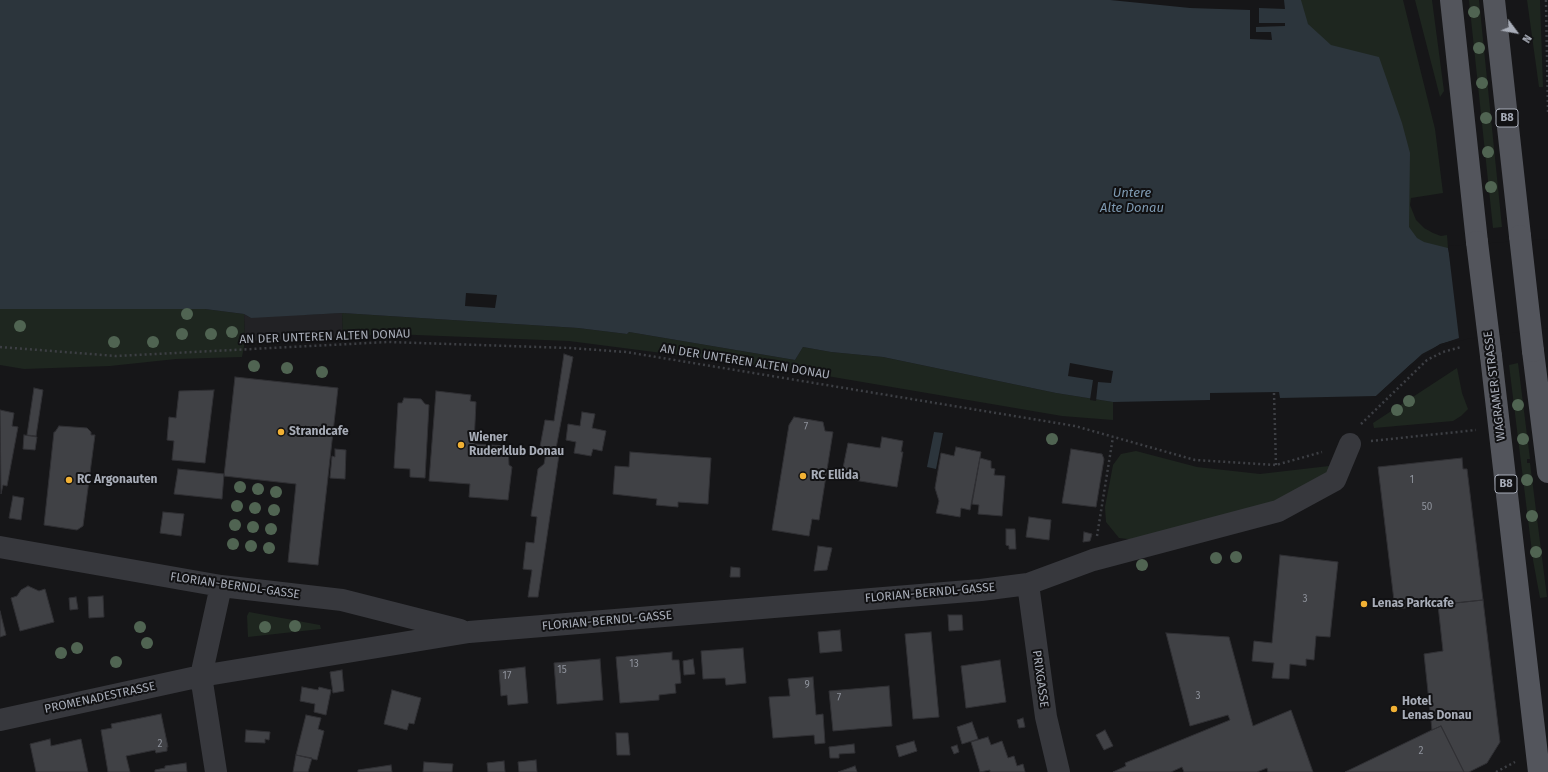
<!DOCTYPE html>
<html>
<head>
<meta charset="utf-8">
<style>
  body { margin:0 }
  #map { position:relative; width:1548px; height:772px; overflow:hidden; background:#161618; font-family:"Fira Sans",sans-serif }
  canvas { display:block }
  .north { position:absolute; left:1496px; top:12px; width:40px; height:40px; -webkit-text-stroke:3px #111113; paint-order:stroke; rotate:122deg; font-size:11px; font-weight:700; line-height:16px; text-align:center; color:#a8adb8 }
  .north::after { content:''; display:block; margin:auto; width:14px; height:18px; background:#a8adb8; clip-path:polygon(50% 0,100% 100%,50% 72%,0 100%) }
</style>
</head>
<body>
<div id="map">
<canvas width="1548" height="772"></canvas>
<div class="north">N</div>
</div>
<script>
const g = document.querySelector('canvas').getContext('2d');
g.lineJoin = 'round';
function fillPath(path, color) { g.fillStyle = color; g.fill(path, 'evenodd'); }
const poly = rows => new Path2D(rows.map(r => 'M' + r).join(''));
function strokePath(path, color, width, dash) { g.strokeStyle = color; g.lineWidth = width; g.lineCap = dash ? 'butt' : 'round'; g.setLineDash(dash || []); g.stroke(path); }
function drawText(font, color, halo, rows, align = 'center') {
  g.font = font + ' "Fira Sans",sans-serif'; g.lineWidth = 4; g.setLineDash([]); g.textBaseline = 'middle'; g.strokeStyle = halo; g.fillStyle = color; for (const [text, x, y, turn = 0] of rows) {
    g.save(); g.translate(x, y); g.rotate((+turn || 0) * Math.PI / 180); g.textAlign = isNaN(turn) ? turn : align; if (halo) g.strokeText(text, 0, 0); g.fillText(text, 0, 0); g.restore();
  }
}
fillPath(poly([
  [293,307,303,315,342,313,343,337,245,341,244,314,251,318]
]), '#222225');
fillPath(poly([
  [1294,0,1403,0,1435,129,1443,193,1411,198,1410,205,1416,220,1424,228,1433,233,1441,236,1447,235,1448,248,1435,249,1411,241,1318,42],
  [1415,0,1432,0,1444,91,1440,97],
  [1469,0,1479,0,1502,227,1493,228],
  [1527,0,1540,0,1543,87,1539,87],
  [0,309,205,309,244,314,245,341,242,357,176,359,110,366,24,369,0,365],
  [342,313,578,328,627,334,629,332,795,360,803,347,831,352,883,357,1056,393,1113,402,1113,420,1062,416,786,369,569,341,391,334,343,337],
  [1518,363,1530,459,1527,459,1527,463,1530,463,1547,597,1540,598,1533,560,1509,365],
  [1457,368,1462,393,1468,409,1461,416,1453,421,1374,428,1373,423],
  [1136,451,1197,467,1260,474,1329,466,1330,474,1281,503,1136,540,1119,538,1106,522,1105,507,1113,465,1121,454],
  [249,612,320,625,321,629,248,637,247,616]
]), '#1e261f');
fillPath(poly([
  [0,0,1301,0,1308,24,1331,45,1379,57,1402,123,1410,153,1409,227,1417,238,1424,242,1448,248,1467,337,1440,344,1411,364,1376,396,1280,398,1279,392,1210,393,1210,400,1113,402,1056,393,883,357,831,352,803,347,795,360,629,332,627,334,578,328,342,313,251,318,244,314,205,309,0,309],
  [934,432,943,433,936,469,927,467]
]), '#2c353c');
fillPath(poly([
  [1110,0,1284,0,1285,9,1259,8,1259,23,1285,23,1285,26,1256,27,1256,32,1271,32,1272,40,1250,39,1250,10,1190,8],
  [1548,239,1548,328,1467,339,1441,346,1424,356,1378,397,1374,398,1422,354,1441,344,1459,338,1448,246],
  [466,293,497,295,495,308,465,306],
  [1070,363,1113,371,1111,383,1098,382,1096,401,1090,400,1093,380,1068,376]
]), '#161618');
const building = poly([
  [564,354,573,357,555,454,559,455,538,597,528,597,532,570,523,569,526,542,534,543,537,517,531,516,538,469,544,464,546,453,539,452,545,420,554,421,564,354],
  [235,377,338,388,318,565,288,562,296,484,224,476,235,377],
  [34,388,43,390,36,436,27,435,34,388],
  [214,390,205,463,172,460,174,441,167,440,169,417,176,418,179,391,214,390],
  [436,391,471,395,470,401,476,402,474,444,508,446,509,465,512,467,508,500,469,497,470,484,429,481,436,391],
  [404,398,421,399,425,404,429,405,425,478,410,477,410,469,394,468,398,403,402,403,404,398],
  [0,410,14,413,12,426,18,427,7,486,3,485,1,494,0,410],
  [582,412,595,414,592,428,606,431,602,451,593,449,591,456,574,453,576,442,566,440,568,424,580,426,582,412],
  [794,417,823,422,825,431,833,432,819,520,812,519,809,536,772,530,789,425,794,417],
  [59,426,87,428,91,432,91,435,95,435,83,526,77,530,44,525,54,432,55,432,59,426],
  [24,435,37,437,35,450,23,449,24,435],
  [882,437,903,441,901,452,903,452,897,487,841,478,848,443,880,448,882,437],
  [956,447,981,452,970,510,961,508,960,517,936,513,939,501,935,488,941,453,954,456,956,447],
  [335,449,346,450,345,479,330,478,332,456,335,457,335,449],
  [1071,449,1102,454,1104,459,1096,507,1062,503,1071,449],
  [630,452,711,458,708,504,678,502,678,507,656,505,657,499,613,494,615,466,629,467,630,452],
  [980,458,991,461,991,468,995,469,994,475,1005,476,1002,516,978,514,979,505,972,504,980,458],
  [1462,458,1463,469,1467,469,1483,600,1395,609,1378,467,1462,458],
  [178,469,224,474,222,499,174,494,178,469],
  [13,496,24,498,21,520,9,518,13,496],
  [163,512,184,514,181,536,160,533,163,512],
  [1029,517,1051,520,1049,540,1026,537,1029,517],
  [1006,529,1015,529,1016,549,1009,549,1009,546,1006,545,1006,529],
  [1084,532,1092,534,1090,541,1083,542,1084,532],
  [818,546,832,548,827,570,814,571,818,546],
  [1280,555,1338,562,1330,637,1316,636,1314,660,1306,659,1306,666,1290,664,1289,679,1272,678,1274,663,1252,661,1254,641,1272,643,1280,555],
  [731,567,740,568,740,577,730,577,731,567],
  [28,586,39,591,45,589,54,622,20,631,11,598,17,596,21,590,28,586],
  [103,596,104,617,89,618,88,597,103,596],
  [76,597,78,609,70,610,69,598,76,597],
  [1483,600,1500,742,1487,763,1469,772,1464,772,1441,726,1432,730,1424,654,1443,651,1438,605,1483,600],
  [0,611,6,635,0,637,0,611],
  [948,615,962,615,963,630,949,631,948,615],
  [840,630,842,651,820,653,818,632,840,630],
  [931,632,939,717,913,719,905,634,931,632],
  [1166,633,1229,637,1253,726,1291,710,1313,772,1268,772,1267,768,1257,772,1184,772,1182,767,1171,772,1113,772,1126,766,1125,763,1230,720,1228,715,1190,726,1166,633],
  [743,648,746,683,726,685,725,678,703,679,701,651,743,648],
  [672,652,672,660,679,660,681,683,675,684,676,693,659,695,659,700,620,703,616,657,672,652],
  [600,659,603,700,557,704,554,663,600,659],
  [693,659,695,674,684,675,683,661,693,659],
  [1000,660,1006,702,966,708,961,666,1000,660],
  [525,667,528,703,508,705,507,695,501,696,499,670,525,667],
  [342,670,344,691,333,693,330,672,342,670],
  [813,677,816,715,823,714,825,743,815,744,814,735,773,738,769,697,790,696,788,679,813,677],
  [889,686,892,726,833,731,829,691,889,686],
  [302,687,318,690,319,687,331,690,326,715,314,712,315,704,300,701,302,687],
  [392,690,421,698,414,724,409,723,407,730,384,724,392,690],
  [161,714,168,747,167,747,167,751,156,753,155,750,126,756,130,772,108,772,101,730,112,728,111,724,161,714],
  [306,715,321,718,318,729,324,731,317,760,296,755,306,715],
  [1023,718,1025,727,1019,728,1017,720,1023,718],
  [972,722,978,739,962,744,957,727,972,722],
  [1441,726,1464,772,1345,772,1432,730,1441,726],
  [246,730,270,732,269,740,265,739,265,743,245,742,246,730],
  [1105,730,1113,746,1104,750,1096,735,1105,730],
  [616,733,628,733,630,755,617,755,616,733],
  [988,737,991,745,1002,741,1008,758,1014,756,1017,766,1023,764,1025,772,990,772,990,770,980,772,971,742,988,737],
  [50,739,51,746,81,739,88,772,36,772,30,744,50,739],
  [914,741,917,751,899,757,896,746,914,741],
  [854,744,855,753,839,754,839,758,830,758,829,747,854,744],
  [957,745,959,752,954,754,951,747,957,745],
  [296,755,312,758,308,772,293,772,296,755],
  [536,760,537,772,519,772,518,762,536,760],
  [504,761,505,772,488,772,487,763,504,761],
  [424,762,453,764,452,772,423,772,424,762],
  [186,763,187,772,155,772,155,770,165,768,165,766,186,763],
  [391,765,392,772,358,772,358,770,391,765],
  [855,766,857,772,838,772,855,766]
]);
fillPath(building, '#404145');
strokePath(building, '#303034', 1);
strokePath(poly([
  [1546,0,1548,112],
  [0,347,116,356,388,342,570,348,626,352,1075,426,1195,460,1276,465,1322,452],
  [1274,393,1276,465],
  [1361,424,1427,360,1443,352,1461,347],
  [1371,441,1476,430],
  [1097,536,1113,437],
  [1496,772,1515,762]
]), '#3d3f44', 2.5, [2, 3]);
strokePath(poly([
  [0,547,221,586,342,600,460,630],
  [1028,584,1046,717,1059,772],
  [0,720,201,676,469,632,981,590,1028,584,1093,560,1278,511,1335,480,1350,444],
  [216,772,201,676,221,586]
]), '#37383d', 22);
strokePath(poly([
  [1451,0,1477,242],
  [1494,0,1520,236],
  [1533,351,1548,472],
  [1491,356,1539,772]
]), '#53555c', 22);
strokePath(poly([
  [1520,236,1533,351],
  [1477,242,1491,356]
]), '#53555c', 22);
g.fillStyle = '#506452';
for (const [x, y] of [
  [1474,12],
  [1479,48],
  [1482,83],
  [1486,118],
  [1488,152],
  [1491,187],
  [187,314],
  [20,326],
  [232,332],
  [182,334],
  [211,334],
  [114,342],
  [153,342],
  [254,366],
  [287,368],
  [322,372],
  [1409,401],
  [1518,405],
  [1397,410],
  [1052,439],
  [1523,439],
  [1527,480],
  [240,487],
  [258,489],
  [276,492],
  [237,506],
  [255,508],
  [274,510],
  [1532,516],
  [235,525],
  [253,527],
  [271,529],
  [233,544],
  [251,546],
  [269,548],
  [1536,552],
  [1236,557],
  [1216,558],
  [1142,565],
  [295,626],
  [140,627],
  [265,627],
  [147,643],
  [77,648],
  [61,653],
  [116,662]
]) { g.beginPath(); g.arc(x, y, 6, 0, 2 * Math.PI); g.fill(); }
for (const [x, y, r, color] of [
  [281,432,4,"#f2b134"],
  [461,445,4,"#f2b134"],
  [803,476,4,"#f2b134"],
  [69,480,4,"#f2b134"],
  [1364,604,4,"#f2b134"],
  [1394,709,4,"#f2b134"]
]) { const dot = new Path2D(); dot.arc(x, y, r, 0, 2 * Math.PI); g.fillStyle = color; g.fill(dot); strokePath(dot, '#111113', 1.5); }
drawText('10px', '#8e929b', null, [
  ["7",806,427],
  ["1",1412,480],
  ["50",1427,507],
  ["3",1305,599],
  ["13",634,664],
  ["15",562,670],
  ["17",507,676],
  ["9",807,685],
  ["3",1198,696],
  ["7",839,698],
  ["2",160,744],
  ["2",1421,751]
]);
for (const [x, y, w] of [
  [1507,118,22],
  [1506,484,22]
]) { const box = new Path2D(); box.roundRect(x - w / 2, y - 9, w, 18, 3); g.fillStyle = '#111113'; g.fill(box); strokePath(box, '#a8adb8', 1); }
drawText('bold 11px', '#a8adb8', null, [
  ["B8",1507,118],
  ["B8",1506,484]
]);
drawText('12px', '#a8adb8', '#111113', [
  ["AN DER UNTEREN ALTEN DONAU",325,337,-2],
  ["AN DER UNTEREN ALTEN DONAU",745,362,9],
  ["WAGRAMER STRASSE",1495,386,-97],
  ["FLORIAN-BERNDL-GASSE",235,586,8],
  ["FLORIAN-BERNDL-GASSE",930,593,-5],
  ["FLORIAN-BERNDL-GASSE",607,621,-5],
  ["PRIXGASSE",1040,679,82],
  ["PROMENADESTRASSE",100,698,-12]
]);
drawText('bold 12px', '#a8adb8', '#111113', [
  ["Strandcafe",289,432],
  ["Wiener",469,438],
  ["Ruderklub Donau",469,452],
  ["RC Ellida",811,476],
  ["RC Argonauten",77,480],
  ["Lenas Parkcafe",1372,604],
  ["Hotel",1402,702],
  ["Lenas Donau",1402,716]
], 'left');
drawText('italic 13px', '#7f9bb3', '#111113', [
  ["Untere",1132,193],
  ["Alte Donau",1132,208]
]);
</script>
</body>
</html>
